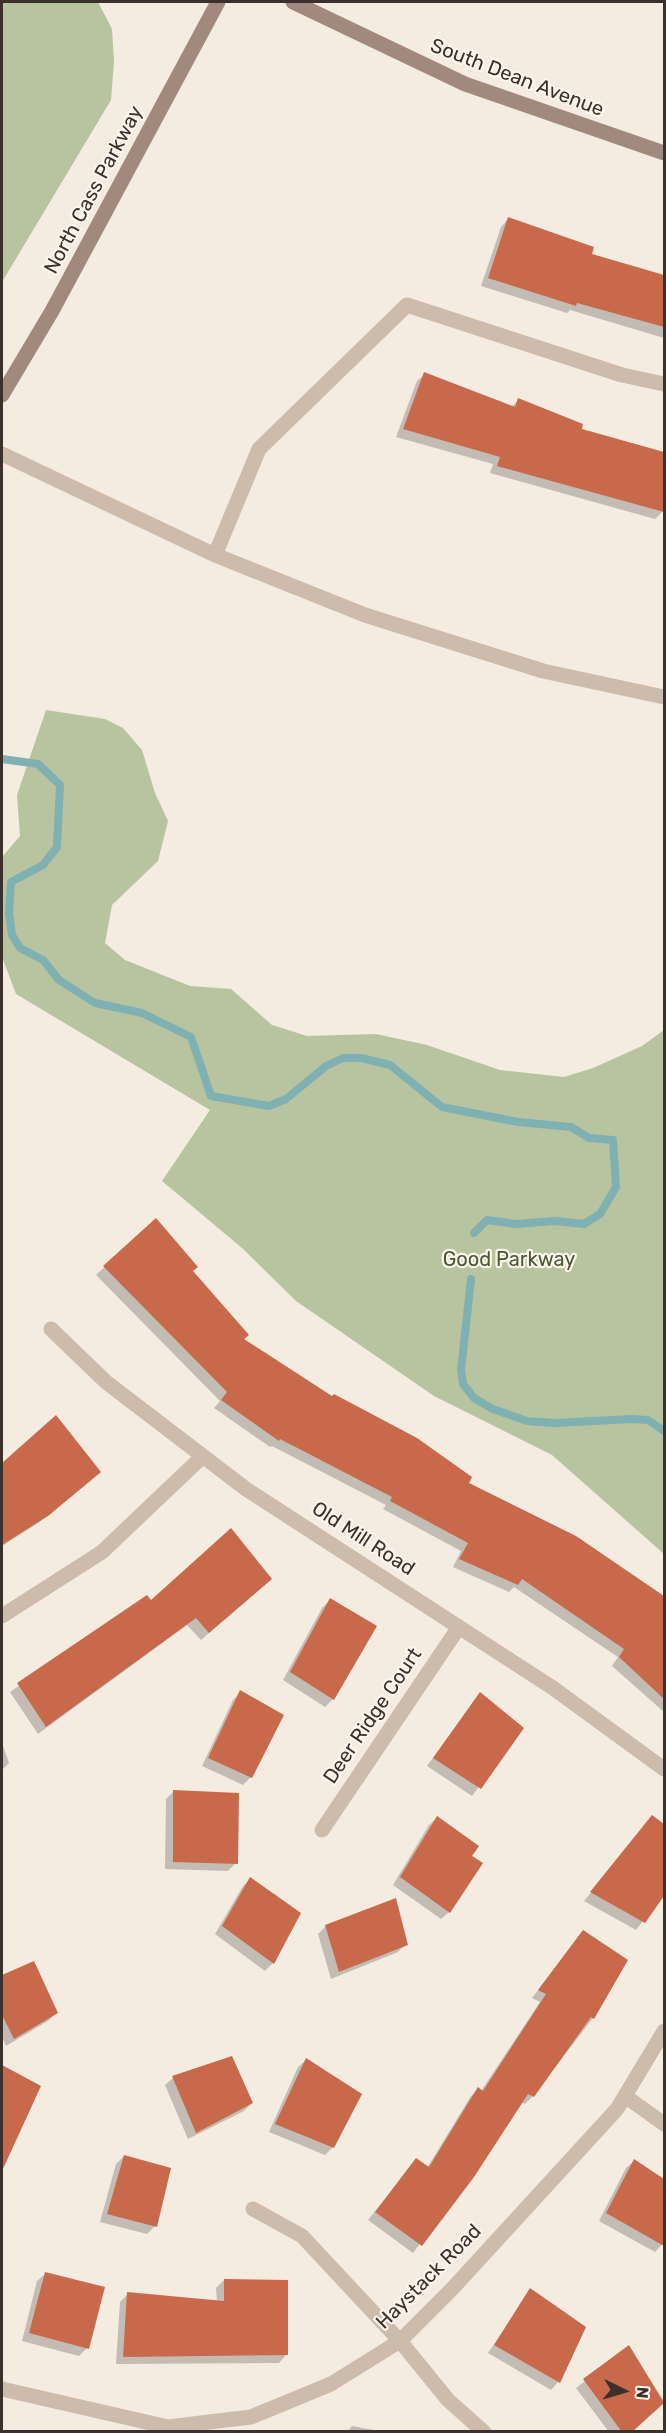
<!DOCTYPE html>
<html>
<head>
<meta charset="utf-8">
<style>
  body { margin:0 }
  #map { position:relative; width:666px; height:2433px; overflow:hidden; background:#f4ebe1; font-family:Rubik,sans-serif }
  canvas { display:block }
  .frame { position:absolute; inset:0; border:3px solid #3b302b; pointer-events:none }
  .north { position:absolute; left:594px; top:2361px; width:60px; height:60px; -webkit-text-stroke:4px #fbf5ee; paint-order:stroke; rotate:95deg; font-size:16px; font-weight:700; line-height:24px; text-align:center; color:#3b302b }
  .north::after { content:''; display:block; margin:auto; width:21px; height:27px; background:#3b302b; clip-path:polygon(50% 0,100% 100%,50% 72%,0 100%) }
</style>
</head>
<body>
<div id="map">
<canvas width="666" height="2433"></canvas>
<div class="frame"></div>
<div class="north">N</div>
</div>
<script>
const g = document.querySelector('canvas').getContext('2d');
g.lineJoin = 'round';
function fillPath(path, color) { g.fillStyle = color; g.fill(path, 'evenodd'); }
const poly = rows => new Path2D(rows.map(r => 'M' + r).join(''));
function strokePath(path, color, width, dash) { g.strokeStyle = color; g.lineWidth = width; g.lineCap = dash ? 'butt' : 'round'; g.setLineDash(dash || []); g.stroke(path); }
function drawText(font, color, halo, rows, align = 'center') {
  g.font = font + ' Rubik,sans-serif'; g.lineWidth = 4.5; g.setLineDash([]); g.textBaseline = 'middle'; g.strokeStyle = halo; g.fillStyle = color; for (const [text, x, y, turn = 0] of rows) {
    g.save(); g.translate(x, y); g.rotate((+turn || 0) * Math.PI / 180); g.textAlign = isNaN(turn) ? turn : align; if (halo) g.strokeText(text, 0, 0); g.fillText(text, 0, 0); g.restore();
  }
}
fillPath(poly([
  [2,2,98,2,112,29,114,61,111,100,2,282],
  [46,710,105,719,123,728,142,750,155,793,168,821,158,861,112,905,105,943,125,960,190,986,231,989,272,1025,307,1036,376,1034,427,1045,500,1070,564,1077,593,1068,642,1046,664,1030,664,1554,552,1455,434,1396,296,1301,242,1248,162,1181,210,1110,16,994,2,957,2,857,20,836,17,795]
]), '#b8c4a0');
fillPath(poly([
  [508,219,590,255,664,277,664,338,570,310,567,313,481,286,501,227],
  [425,374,511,407,519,400,580,430,664,454,664,510,655,519,490,473,493,464,396,437,417,381],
  [155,1220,242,1339,466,1483,575,1537,664,1598,664,1712,612,1666,618,1657,514,1587,509,1592,453,1567,461,1551,383,1509,386,1505,272,1446,270,1447,214,1408,220,1401,96,1275],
  [7,1460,91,1480,38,1523,2,1546,2,1466],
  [262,1586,201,1640,187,1625,38,1734,10,1692,147,1597,151,1603],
  [330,1600,375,1627,333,1699,325,1707,283,1680,322,1608],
  [241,1692,251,1777,243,1785,202,1766,233,1700],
  [480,1694,522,1729,472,1796,427,1766],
  [2,1743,9,1763,2,1770],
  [174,1791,236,1863,228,1871,165,1869,166,1799],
  [653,1817,664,1826,664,1894,636,1930,584,1901],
  [437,1818,470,1856,449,1912,441,1919,393,1885,429,1825],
  [251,1879,299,1913,273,1963,265,1971,215,1934,243,1886],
  [326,1926,406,1944,398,1952,331,1979,318,1934],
  [583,1932,593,2018,533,2096,525,2104,521,2102,473,2176,413,2253,368,2220,416,2160,427,2168,471,2096,478,2089,481,2091,540,2002,532,1998],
  [33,1963,56,2013,48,2021,6,2046,2,2037,2,1976],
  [306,2060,333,2147,325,2155,269,2132,298,2067],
  [2,2066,39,2086,7,2154,2,2160],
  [173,2078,252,2103,244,2111,188,2139,165,2085],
  [124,2156,155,2226,147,2234,100,2222,116,2164],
  [634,2161,664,2181,664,2242,655,2252,599,2221,626,2168],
  [45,2274,87,2348,79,2356,22,2341,37,2281],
  [224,2280,286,2355,279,2363,116,2364,120,2302,128,2294,217,2302,216,2288],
  [531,2290,558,2382,551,2390,488,2353],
  [629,2347,664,2401,631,2432,609,2432,576,2388],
  [352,2426,384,2432,347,2432]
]), '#0003');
strokePath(poly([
  [2,759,38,764,60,785,57,847,43,865,11,882,9,912,12,935,20,948,43,960,59,980,95,1003,142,1013,191,1037,211,1096,269,1106,286,1099,326,1066,343,1058,361,1058,390,1065,442,1107,518,1122,571,1127,589,1138,613,1140,616,1187,600,1214,584,1224,555,1221,516,1224,487,1220,474,1233],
  [471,1279,461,1370,463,1384,474,1398,493,1409,527,1421,555,1423,632,1419,648,1420,664,1431]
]), '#7fb0b2', 8);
fillPath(poly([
  [508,217,594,247,592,254,664,275,664,327,577,303,576,306,488,278],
  [424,372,515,407,518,398,583,424,582,429,664,452,664,512,497,466,500,457,403,429],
  [156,1218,198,1267,193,1271,249,1335,244,1339,332,1396,334,1394,417,1438,472,1477,469,1483,576,1536,664,1596,664,1699,619,1657,624,1649,522,1579,518,1585,459,1559,468,1543,390,1501,392,1497,280,1439,279,1441,221,1400,227,1392,103,1266],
  [56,1415,101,1472,48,1516,2,1545,2,1463],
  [231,1528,272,1579,209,1633,196,1618,46,1727,17,1683,147,1595,151,1600],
  [330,1598,377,1626,334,1700,290,1672],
  [240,1690,284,1715,252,1778,208,1758],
  [480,1692,524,1728,481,1789,433,1758],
  [173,1790,239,1793,238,1864,173,1862],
  [652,1815,664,1824,664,1896,645,1923,590,1892],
  [437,1816,479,1846,472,1856,483,1863,450,1913,400,1877],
  [250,1877,301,1913,274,1964,222,1926],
  [396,1898,408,1945,339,1972,325,1925],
  [583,1930,628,1960,594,2019,591,2017,534,2097,528,2094,474,2177,422,2246,375,2212,416,2158,429,2167,478,2087,483,2091,546,1994,538,1990],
  [34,1961,58,2013,14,2039,2,2015,2,1975],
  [232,2056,253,2103,196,2133,172,2076],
  [306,2058,362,2094,334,2148,275,2124],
  [2,2065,41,2086,2,2171],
  [124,2155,171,2168,157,2227,107,2214],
  [634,2159,664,2179,664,2246,606,2213],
  [45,2272,105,2287,89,2349,29,2333],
  [224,2279,288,2280,288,2355,123,2357,127,2292,224,2301],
  [530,2288,586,2327,560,2383,494,2345],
  [629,2345,664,2403,632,2432,622,2432,583,2379]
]), '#c8694b');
strokePath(poly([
  [2,454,215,555,365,615,543,671,664,697],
  [215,555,259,449,407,305,622,375,664,384],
  [51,1329,106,1382,246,1489,553,1688,664,1769],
  [2,1616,102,1552,203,1456],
  [322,1830,459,1627],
  [625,2096,664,2124],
  [253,2209,302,2236,400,2341,448,2400,484,2432],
  [2,2389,168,2427,251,2417,331,2384,400,2341,452,2289,617,2109,664,2031]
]), '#cdbbac', 15);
strokePath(poly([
  [293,2,465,84,664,153],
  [2,395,52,311,218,2]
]), '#a18a7d', 15);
drawText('20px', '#3b302b', '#fbf5ee', [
  ["South Dean Avenue",517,78,21],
  ["North Cass Parkway",94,190,-62],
  ["Old Mill Road",363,1539,33],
  ["Deer Ridge Court",373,1716,-56],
  ["Haystack Road",429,2277,-45]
]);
drawText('20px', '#4a5a2e', '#fbf5ee', [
  ["Good Parkway",509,1260]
]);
</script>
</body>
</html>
